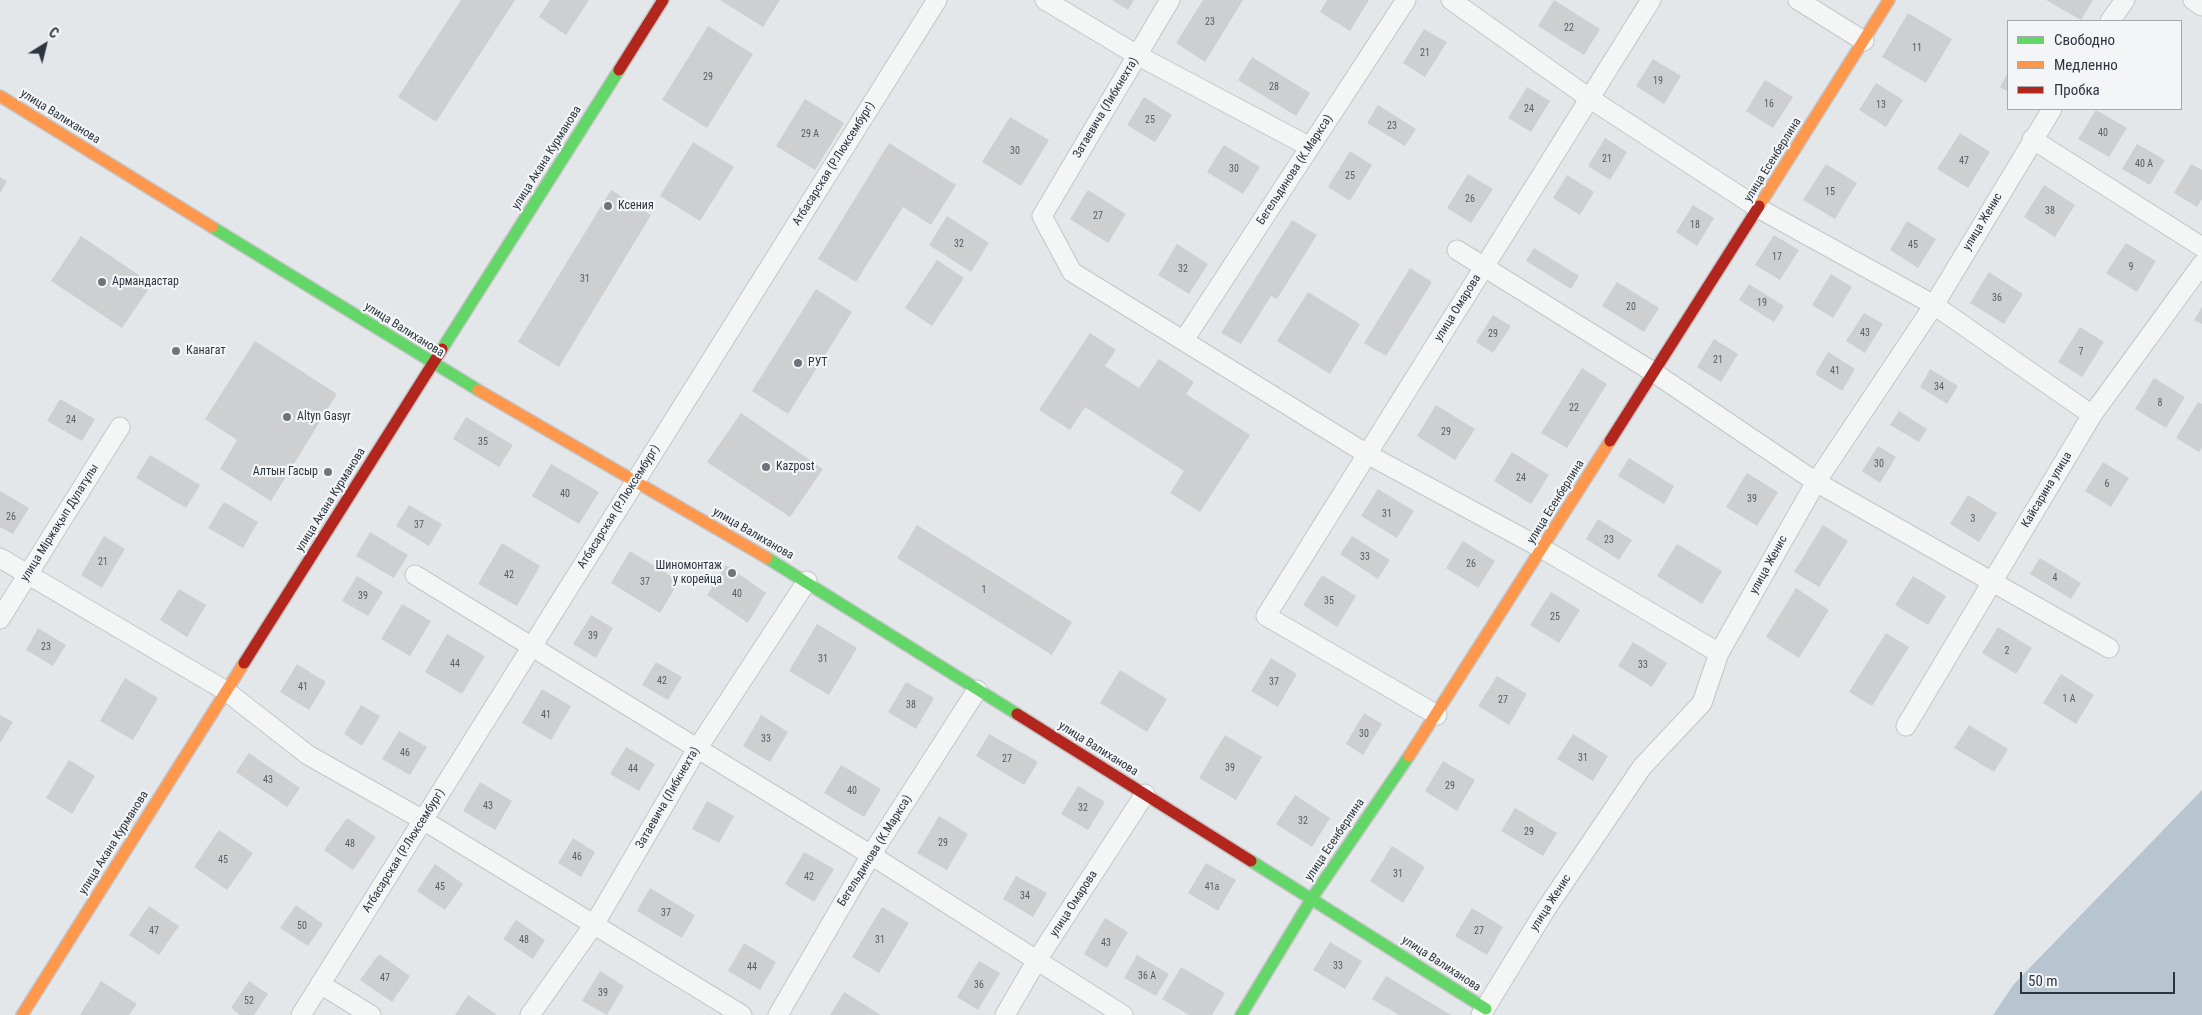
<!DOCTYPE html>
<html>
<head>
<meta charset="utf-8">
<style>
  body { margin:0 }
  #map { position:relative; width:2202px; height:1015px; overflow:hidden; background:#e4e7e9; font-family:"Roboto Condensed",sans-serif }
  canvas { display:block }
  .legend { position:absolute; left:2007px; top:20px; width:175px; height:90px; box-sizing:border-box; background:#f3f5f7; border:1px solid #a4a9ae; margin:0; padding:6px 9px; list-style:none; font-size:15px; color:#2d3640 }
  .legend li { display:flex; align-items:center; gap:10px; height:25px }
  .legend b { width:25px; border:1px solid #a4a9ae }
  .north { position:absolute; left:20px; top:20px; width:50px; height:50px; -webkit-text-stroke:4px #f3f5f7; paint-order:stroke; rotate:36deg; font-size:14px; font-weight:700; line-height:20px; text-align:center; color:#2d3640 }
  .north::after { content:''; display:block; margin:auto; width:18px; height:22px; background:#2d3640; clip-path:polygon(50% 0,100% 100%,50% 72%,0 100%) }
  .scale { position:absolute; left:2020px; top:972px; width:155px; height:22px; box-sizing:border-box; border:2px solid #2d3640; border-top:0; padding-left:6px; font-size:15px; line-height:18px; white-space:nowrap; color:#2d3640; -webkit-text-stroke:4px #f3f5f7; paint-order:stroke }
</style>
</head>
<body>
<div id="map">
<canvas width="2202" height="1015"></canvas>
<ul class="legend">
<li><b style="height:6px;background:#63d668"></b>Свободно</li>
<li><b style="height:6px;background:#ff974d"></b>Медленно</li>
<li><b style="height:6px;background:#b3261e"></b>Пробка</li>
</ul>
<div class="north">С</div>
<div class="scale">50 m</div>
</div>
<script>
const g = document.querySelector('canvas').getContext('2d');
g.lineJoin = 'round';
function fillPath(path, color) { g.fillStyle = color; g.fill(path, 'evenodd'); }
const poly = rows => new Path2D(rows.map(r => 'M' + r).join(''));
function strokePath(path, color, width, dash) { g.strokeStyle = color; g.lineWidth = width; g.lineCap = dash ? 'butt' : 'round'; g.setLineDash(dash || []); g.stroke(path); }
function drawText(font, color, halo, rows, align = 'center') {
  g.font = font + ' "Roboto Condensed",sans-serif'; g.lineWidth = 4.5; g.setLineDash([]); g.textBaseline = 'middle'; g.strokeStyle = halo; g.fillStyle = color; for (const [text, x, y, turn = 0] of rows) {
    g.save(); g.translate(x, y); g.rotate((+turn || 0) * Math.PI / 180); g.textAlign = isNaN(turn) ? turn : align; if (halo) g.strokeText(text, 0, 0); g.fillText(text, 0, 0); g.restore();
  }
}
fillPath(poly([
  [2202,790,2202,1015,1993,1015,2014,984]
]), '#b6c5d0');
fillPath(poly([
  [461,0,515,0,436,122,398,97],
  [550,0,589,0,566,35,539,17],
  [720,0,780,0,763,27],
  [1112,0,1134,0,1128,10],
  [1203,0,1243,0,1205,62,1176,43],
  [1327,0,1369,0,1350,31,1320,12],
  [1554,0,1600,29,1584,55,1538,26],
  [2046,0,2093,0,2081,20],
  [1908,13,1952,39,1926,83,1882,57],
  [708,26,753,54,707,128,662,100],
  [1424,29,1447,42,1425,77,1403,63],
  [1252,57,1310,93,1296,116,1238,80],
  [1653,59,1681,76,1664,104,1636,86],
  [2008,72,2008,92,2000,87],
  [1765,80,1793,97,1773,128,1746,111],
  [1876,83,1903,100,1886,127,1859,110],
  [1527,87,1550,101,1531,132,1508,118],
  [1144,97,1172,115,1155,142,1127,125],
  [805,99,844,123,815,170,776,146],
  [1378,105,1416,129,1405,146,1367,123],
  [2096,110,2127,128,2109,157,2078,139],
  [1010,117,1049,140,1021,186,982,162],
  [1960,133,1990,152,1968,188,1937,169],
  [1605,138,1627,152,1610,180,1588,166],
  [693,142,734,167,700,221,660,196],
  [889,143,956,185,931,225,903,207,856,282,818,259],
  [2137,144,2165,160,2150,185,2122,169],
  [1224,145,1260,167,1243,194,1207,172],
  [1350,151,1372,165,1350,201,1328,187],
  [1826,164,1857,183,1835,219,1803,200],
  [2191,164,2202,170,2202,199,2197,207,2174,193],
  [1468,174,1493,189,1471,223,1447,208],
  [1567,175,1594,192,1580,215,1553,198],
  [0,177,7,181,0,193],
  [2044,185,2075,205,2055,237,2024,217],
  [611,190,651,215,559,367,518,342],
  [1088,190,1126,214,1108,243,1070,219],
  [1693,205,1714,218,1697,246,1676,232],
  [947,216,989,243,971,272,929,245],
  [1292,220,1317,235,1277,299,1271,296,1241,344,1221,333],
  [1907,221,1936,239,1918,268,1890,250],
  [1774,235,1799,250,1780,280,1755,265],
  [81,236,152,284,122,328,51,281],
  [2126,243,2156,261,2137,292,2106,273],
  [1177,244,1208,264,1189,294,1158,275],
  [1534,248,1579,276,1571,289,1526,261],
  [937,260,964,278,932,326,905,308],
  [1410,268,1432,282,1386,356,1364,343],
  [1989,272,2023,294,2004,324,1970,303],
  [1831,274,1852,287,1833,318,1812,305],
  [1617,282,1659,308,1644,332,1602,306],
  [1749,284,1784,306,1774,322,1739,300],
  [816,289,852,312,788,414,752,391],
  [1308,292,1360,324,1330,374,1277,341],
  [2202,307,2202,324,2194,320],
  [1864,313,1883,324,1865,353,1846,341],
  [1493,315,1511,326,1493,353,1476,342],
  [2080,327,2104,342,2082,377,2058,362],
  [1090,333,1116,350,1105,366,1139,388,1159,359,1194,382,1186,394,1250,435,1200,512,1170,493,1184,471,1085,407,1070,430,1039,410],
  [1714,339,1738,354,1721,382,1697,367],
  [255,341,337,394,271,501,220,469,237,440,205,419],
  [1828,352,1855,369,1842,391,1815,374],
  [1582,368,1607,384,1567,448,1541,433],
  [1930,369,1958,386,1947,404,1920,387],
  [2154,378,2185,397,2166,428,2135,409],
  [60,399,95,419,82,441,47,421],
  [2198,402,2202,404,2202,448,2199,452,2176,438],
  [1436,405,1475,429,1455,460,1417,436],
  [1899,411,1927,429,1919,442,1890,425],
  [741,413,823,469,790,517,707,462],
  [466,417,513,445,499,467,453,439],
  [1878,446,1896,457,1880,483,1862,471],
  [1512,452,1549,475,1531,504,1494,481],
  [150,455,200,485,186,508,136,478],
  [1629,458,1674,486,1664,504,1618,476],
  [2103,462,2129,478,2111,507,2085,491],
  [551,464,599,492,579,524,532,496],
  [1747,473,1778,492,1757,526,1726,507],
  [1378,489,1414,511,1397,538,1361,516],
  [0,491,29,508,13,534,0,527],
  [1968,495,1997,513,1979,542,1950,524],
  [224,502,258,522,243,548,208,528],
  [409,505,442,524,429,546,396,526],
  [1598,519,1632,540,1619,560,1586,539],
  [917,525,1072,622,1052,655,897,558],
  [1823,525,1848,541,1819,587,1794,572],
  [370,532,408,555,394,578,356,556],
  [104,536,125,549,102,588,81,575],
  [1352,536,1390,560,1378,579,1340,554],
  [1463,541,1495,561,1478,588,1446,568],
  [502,543,540,566,517,606,478,584],
  [1677,544,1722,571,1702,604,1657,576],
  [630,551,679,581,660,613,611,583],
  [2040,558,2081,583,2071,599,2030,574],
  [726,565,766,593,748,623,707,595],
  [1322,575,1356,596,1337,627,1303,605],
  [357,576,383,592,368,616,342,601],
  [1913,576,1946,596,1928,625,1895,605],
  [1796,588,1829,610,1799,658,1766,637],
  [179,589,206,605,187,637,160,620],
  [1551,592,1580,610,1559,643,1530,625],
  [402,604,431,621,410,656,381,639],
  [591,615,613,628,596,658,573,644],
  [817,624,857,648,829,695,789,671],
  [1998,627,2032,648,2016,674,1982,653],
  [38,628,66,645,53,666,26,650],
  [1886,633,1909,647,1872,706,1849,692],
  [447,634,485,656,462,694,425,672],
  [1633,642,1667,663,1652,687,1618,666],
  [1271,658,1297,674,1278,707,1251,691],
  [656,662,682,677,668,700,642,685],
  [297,664,326,682,309,710,280,692],
  [1120,670,1167,699,1147,732,1100,703],
  [2061,674,2094,695,2076,724,2043,703],
  [1497,676,1527,694,1509,725,1478,706],
  [125,678,158,698,133,740,100,721],
  [906,682,934,698,916,729,888,712],
  [542,689,571,706,551,740,522,723],
  [361,705,380,716,362,746,344,734],
  [1364,713,1382,724,1363,755,1346,744],
  [0,715,13,722,0,743],
  [761,715,788,732,770,762,743,746],
  [1969,725,2008,749,1994,772,1954,748],
  [399,731,427,747,410,775,382,759],
  [989,734,1038,762,1024,785,976,756],
  [1573,734,1608,756,1593,781,1557,759],
  [1225,735,1262,757,1236,800,1199,778],
  [626,747,655,764,639,791,610,774],
  [249,753,300,788,287,807,236,772],
  [69,760,95,776,72,814,46,798],
  [1443,761,1475,780,1457,811,1425,791],
  [841,765,881,789,864,817,824,793],
  [480,782,512,801,495,830,463,811],
  [1078,786,1105,802,1088,830,1061,814],
  [1295,795,1330,818,1312,847,1276,824],
  [707,801,734,816,719,843,692,829],
  [1515,808,1557,833,1543,856,1501,831],
  [939,816,968,834,947,870,917,853],
  [347,818,376,837,353,870,324,850],
  [219,830,253,853,227,890,194,867],
  [573,838,595,852,581,877,558,863],
  [1392,846,1425,867,1403,903,1370,881],
  [804,852,834,869,814,902,785,884],
  [1206,863,1236,880,1218,911,1188,893],
  [435,864,463,884,445,910,417,891],
  [1016,876,1047,893,1033,917,1003,899],
  [650,888,695,915,682,938,637,911],
  [296,905,323,924,308,946,280,928],
  [149,906,179,926,159,955,129,935],
  [882,907,909,923,879,973,852,957],
  [1472,908,1503,927,1487,955,1455,936],
  [1105,918,1128,932,1107,968,1084,954],
  [516,920,545,940,533,959,503,939],
  [1330,942,1362,961,1345,989,1313,970],
  [744,943,776,962,760,990,728,971],
  [379,954,410,976,392,1002,360,980],
  [1137,955,1169,974,1156,996,1124,978],
  [979,961,1000,973,978,1010,957,997],
  [1181,967,1225,993,1212,1015,1189,1015,1162,999],
  [600,971,624,986,607,1015,582,1001],
  [1386,976,1451,1015,1399,1015,1372,999],
  [101,981,137,1004,129,1015,80,1015],
  [249,981,268,994,254,1015,240,1015,231,1008],
  [844,992,881,1015,830,1015],
  [468,995,497,1015,455,1015]
]), '#cdcfd1');
const street = poly([
  [1045,0,1137,55,1310,147],
  [1170,0,1042,216,1072,272,1367,454,1543,549,1719,653],
  [1451,0,1589,98,1758,208,1934,305,2092,415],
  [1798,0,1864,41],
  [2193,0,2202,6],
  [2110,21,2125,0],
  [2032,139,2202,247],
  [1457,250,1653,372,1816,482,2109,648],
  [1184,340,1406,0],
  [0,558,226,691,308,755,423,820,742,1015],
  [415,575,871,855,1123,1015],
  [0,619,120,427],
  [1437,715,1266,616,1651,0],
  [1906,726,2092,415,2202,264],
  [320,984,371,1015],
  [301,1015,937,0],
  [530,1015,595,923,697,749,807,581],
  [778,1015,871,855,977,690],
  [1005,1015,1037,960,1145,794],
  [1481,1015,1546,909,1642,767,1702,703,1719,653,1816,482,1934,305,2052,109]
]);
const fast = poly([
  [212,227,478,390],
  [442,349,619,70],
  [767,558,1017,714],
  [1251,861,1486,1009],
  [1241,1015,1312,898,1409,756]
]);
const slow = poly([
  [0,96,212,227],
  [1759,206,1889,0],
  [478,390,767,558],
  [1409,756,1610,441],
  [22,1015,244,663]
]);
const jam = poly([
  [619,70,663,0],
  [1610,441,1759,206],
  [244,663,442,349],
  [1017,714,1251,861]
]);
strokePath(street, '#c3c5c7', 21);
strokePath(fast, '#c3c5c7', 14);
strokePath(slow, '#c3c5c7', 14);
strokePath(jam, '#c3c5c7', 14);
strokePath(street, '#f4f5f5', 19);
strokePath(fast, '#63d668', 11);
strokePath(slow, '#ff974d', 11);
strokePath(jam, '#b3261e', 11);
for (const [x, y, r, color] of [
  [608,206,5,"#6d747b"],
  [102,282,5,"#6d747b"],
  [176,351,5,"#6d747b"],
  [798,363,5,"#6d747b"],
  [287,417,5,"#6d747b"],
  [766,467,5,"#6d747b"],
  [328,472,5,"#6d747b"],
  [732,573,5,"#6d747b"]
]) { const dot = new Path2D(); dot.arc(x, y, r, 0, 2 * Math.PI); g.fillStyle = color; g.fill(dot); strokePath(dot, '#f3f5f7', 2); }
drawText('10px', '#565d65', null, [
  ["23",1210,22],
  ["22",1569,28],
  ["11",1917,48],
  ["21",1425,53],
  ["29",708,77],
  ["19",1658,81],
  ["28",1274,87],
  ["16",1769,104],
  ["13",1881,105],
  ["24",1529,109],
  ["25",1150,120],
  ["23",1392,126],
  ["40",2103,133],
  ["29 А",810,134],
  ["30",1015,151],
  ["21",1607,159],
  ["47",1964,161],
  ["40 А",2144,164],
  ["30",1234,169],
  ["25",1350,176],
  ["15",1830,192],
  ["26",1470,199],
  ["38",2050,211],
  ["27",1098,216],
  ["18",1695,225],
  ["32",959,244],
  ["45",1913,245],
  ["17",1777,257],
  ["9",2131,267],
  ["32",1183,269],
  ["31",585,279],
  ["36",1997,298],
  ["19",1762,303],
  ["20",1631,307],
  ["43",1865,333],
  ["29",1493,334],
  ["7",2081,352],
  ["21",1718,360],
  ["41",1835,371],
  ["34",1939,387],
  ["8",2160,403],
  ["22",1574,408],
  ["24",71,420],
  ["29",1446,432],
  ["35",483,442],
  ["30",1879,464],
  ["24",1521,478],
  ["6",2107,484],
  ["40",565,494],
  ["39",1752,499],
  ["31",1387,514],
  ["26",11,517],
  ["3",1973,519],
  ["37",419,525],
  ["23",1609,540],
  ["33",1365,557],
  ["21",103,562],
  ["26",1471,564],
  ["42",509,575],
  ["4",2055,578],
  ["37",645,582],
  ["1",984,590],
  ["40",737,594],
  ["39",363,596],
  ["35",1329,601],
  ["25",1555,617],
  ["39",593,636],
  ["23",46,647],
  ["2",2007,651],
  ["31",823,659],
  ["44",455,664],
  ["33",1643,665],
  ["42",662,681],
  ["37",1274,682],
  ["41",303,687],
  ["1 А",2069,699],
  ["27",1503,700],
  ["38",911,705],
  ["41",546,715],
  ["30",1364,734],
  ["33",766,739],
  ["46",405,753],
  ["31",1583,758],
  ["27",1007,759],
  ["39",1230,768],
  ["44",633,769],
  ["43",268,780],
  ["29",1450,786],
  ["40",852,791],
  ["43",488,806],
  ["32",1083,808],
  ["32",1303,821],
  ["29",1529,832],
  ["29",943,843],
  ["48",350,844],
  ["46",577,857],
  ["45",223,860],
  ["31",1398,874],
  ["42",809,877],
  ["45",440,887],
  ["41а",1212,887],
  ["34",1025,896],
  ["37",666,913],
  ["50",302,926],
  ["47",154,931],
  ["27",1479,931],
  ["48",524,940],
  ["31",880,940],
  ["43",1106,943],
  ["33",1338,966],
  ["44",752,967],
  ["36 А",1147,976],
  ["47",385,978],
  ["36",979,985],
  ["39",603,993],
  ["52",249,1001]
]);
drawText('12px', '#2d3640', '#f3f5f7', [
  ["Затаевича (Либкнехта)",1106,108,-59],
  ["улица Валиханова",60,117,32],
  ["улица Акана Курманова",547,158,-58],
  ["улица Есенберлина",1773,160,-58],
  ["Атбасарская (Р.Люксембург)",834,164,-58],
  ["Бегельдинова (К.Маркса)",1295,170,-57],
  ["улица Женис",1983,222,-59],
  ["улица Омарова",1458,308,-58],
  ["улица Валиханова",404,330,32],
  ["Кайсарина улица",2047,490,-59],
  ["улица Акана Курманова",331,500,-58],
  ["улица Есенберлина",1556,502,-58],
  ["Атбасарская (Р.Люксембург)",619,507,-58],
  ["улица Міржақып Дулатұлы",60,523,-58],
  ["улица Валиханова",753,534,30],
  ["улица Женис",1769,565,-61],
  ["улица Валиханова",1098,749,32],
  ["Затаевича (Либкнехта)",668,798,-60],
  ["улица Есенберлина",1335,840,-56],
  ["улица Акана Курманова",114,843,-58],
  ["Атбасарская (Р.Люксембург)",404,851,-58],
  ["Бегельдинова (К.Маркса)",875,851,-58],
  ["улица Женис",1551,903,-57],
  ["улица Омарова",1074,904,-57],
  ["улица Валиханова",1441,964,33]
]);
drawText('12px', '#2d3640', '#f3f5f7', [
  ["Ксения",618,206],
  ["Армандастар",112,282],
  ["Канагат",186,351],
  ["РУТ",808,363],
  ["Altyn Gasyr",297,417],
  ["Kazpost",776,467],
  ["Алтын Гасыр",318,472,"right"],
  ["Шиномонтаж",722,566,"right"],
  ["у корейца",722,580,"right"]
], 'left');
</script>
</body>
</html>
